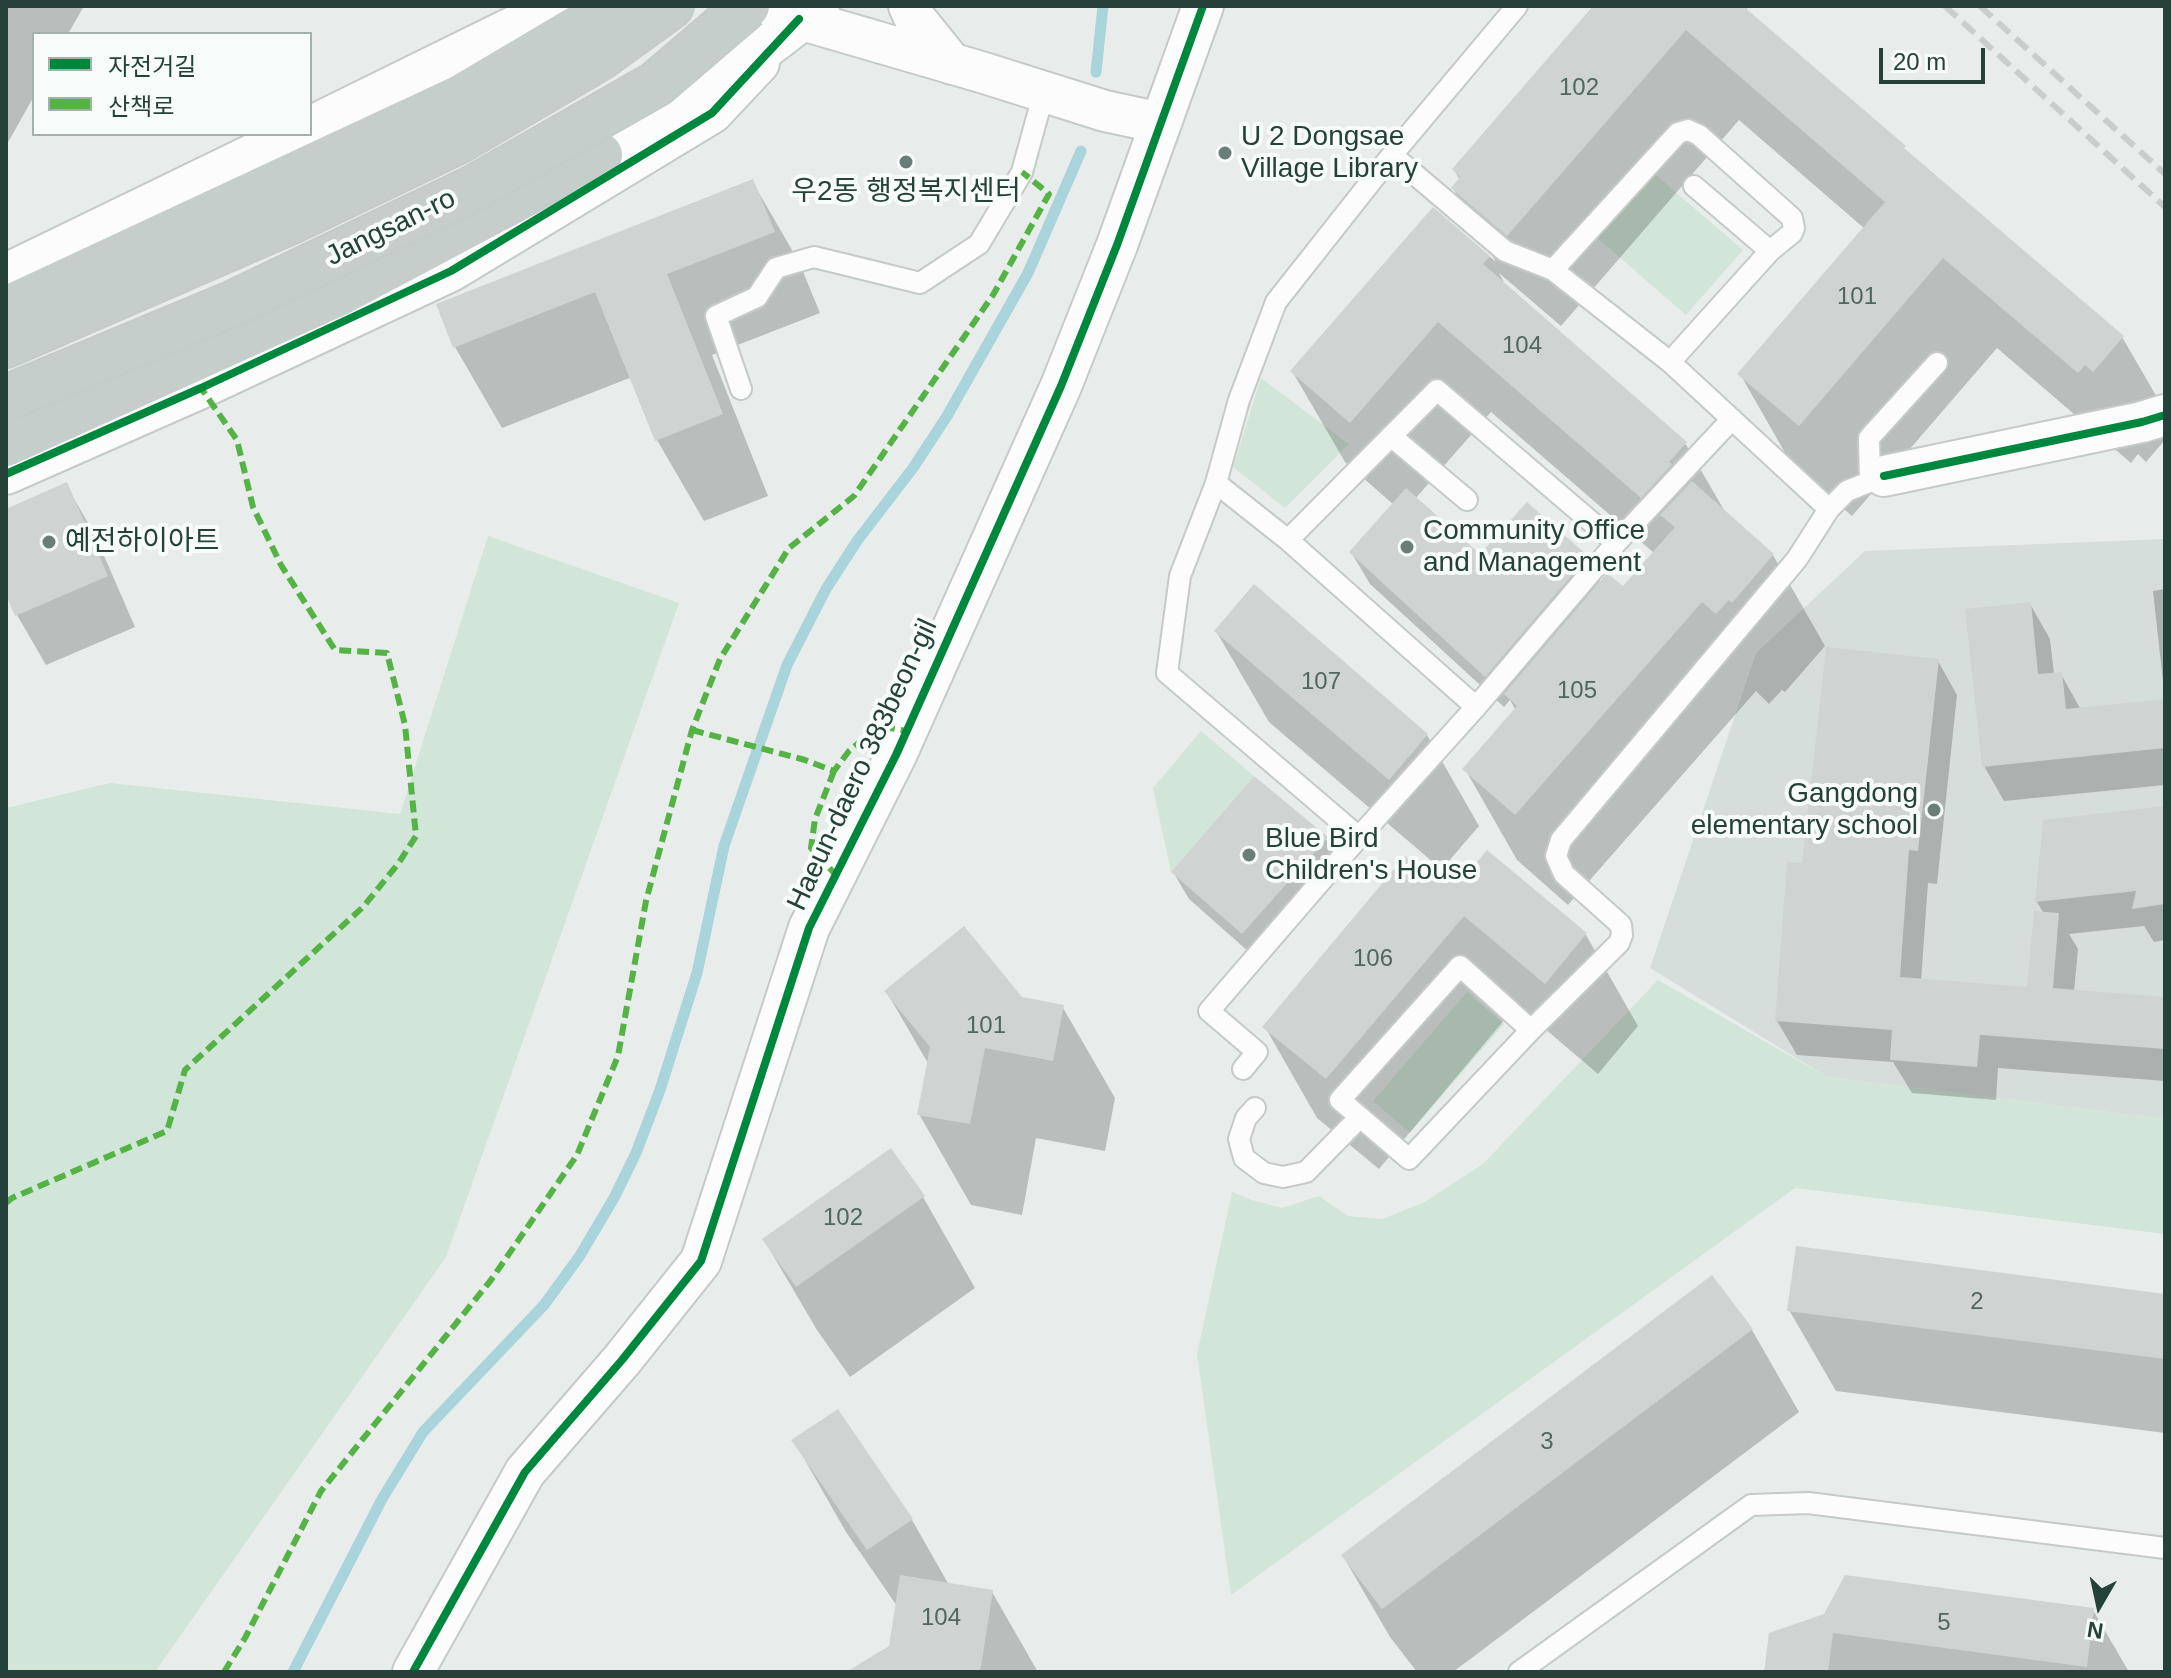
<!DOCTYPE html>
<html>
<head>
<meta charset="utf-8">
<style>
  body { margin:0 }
  #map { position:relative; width:2171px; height:1678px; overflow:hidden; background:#e8edeb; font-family:Helvetica,"Noto Sans KR",sans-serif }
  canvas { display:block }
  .frame { position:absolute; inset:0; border:8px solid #24423a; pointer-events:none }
  .legend { position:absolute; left:32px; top:32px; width:280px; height:104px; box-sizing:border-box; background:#f7fbf9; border:2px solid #a3b1ad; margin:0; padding:10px 14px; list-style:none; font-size:24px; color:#24423a }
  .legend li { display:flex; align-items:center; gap:16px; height:40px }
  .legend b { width:40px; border:2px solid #a3b1ad }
  .north { position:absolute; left:2059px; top:1566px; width:80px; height:80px; -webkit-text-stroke:6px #f7fbf9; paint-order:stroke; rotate:189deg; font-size:22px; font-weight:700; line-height:32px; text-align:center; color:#24423a }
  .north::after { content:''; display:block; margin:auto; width:28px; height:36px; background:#24423a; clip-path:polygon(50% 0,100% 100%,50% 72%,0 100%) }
  .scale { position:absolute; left:1879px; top:48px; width:106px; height:36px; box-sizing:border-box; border:4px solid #24423a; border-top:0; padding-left:10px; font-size:24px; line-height:28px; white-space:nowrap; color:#24423a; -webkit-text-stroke:6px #f7fbf9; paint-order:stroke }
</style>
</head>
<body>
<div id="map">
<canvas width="2171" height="1678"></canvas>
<div class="frame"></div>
<ul class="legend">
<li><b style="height:10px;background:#00873e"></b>자전거길</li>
<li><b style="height:10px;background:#55b346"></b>산책로</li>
</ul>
<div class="north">N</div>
<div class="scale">20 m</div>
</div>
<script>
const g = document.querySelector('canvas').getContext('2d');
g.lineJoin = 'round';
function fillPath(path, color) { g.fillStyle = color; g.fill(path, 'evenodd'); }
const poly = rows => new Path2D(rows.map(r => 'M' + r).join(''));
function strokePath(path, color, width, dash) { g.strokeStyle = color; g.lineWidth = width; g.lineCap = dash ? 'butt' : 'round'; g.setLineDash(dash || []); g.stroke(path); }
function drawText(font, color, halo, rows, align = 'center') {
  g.font = font + ' Helvetica,"Noto Sans KR",sans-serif'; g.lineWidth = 8; g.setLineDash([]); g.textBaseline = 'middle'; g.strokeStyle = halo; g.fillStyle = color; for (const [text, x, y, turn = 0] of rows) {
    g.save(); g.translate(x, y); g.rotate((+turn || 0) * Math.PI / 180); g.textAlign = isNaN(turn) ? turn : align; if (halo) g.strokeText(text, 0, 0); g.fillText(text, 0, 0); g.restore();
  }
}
fillPath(poly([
  [2165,539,2165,1119,1827,1077,1650,968,1756,653,1865,551]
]), '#d6dedb');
fillPath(poly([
  [1651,171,1743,250,1686,315,1595,236],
  [1261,378,1349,444,1285,508,1233,467],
  [488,536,679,603,446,1257,155,1672,6,1672,6,808,110,783,400,814],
  [1201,731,1254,776,1171,872,1153,788],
  [1658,980,1827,1077,2165,1119,2165,1234,1795,1188,1231,1595,1197,1354,1232,1192,1252,1200,1282,1208,1319,1196,1348,1216,1382,1219,1423,1203,1483,1164],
  [1467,992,1504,1024,1410,1133,1373,1101]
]), '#d1e6d8');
fillPath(poly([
  [6,6,84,6,68,34,34,34,34,96,6,146],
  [1596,6,1749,6,1745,11,2122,337,2165,411,2165,440,2146,462,2138,454,2131,463,1997,348,1852,516,1792,465,1740,374,1865,229,1739,120,1561,326,1499,273,1507,288,1685,443,1727,515,1773,555,1825,646,1785,692,1782,690,1769,704,1756,691,1568,905,1517,860,1465,769,1516,711,1510,700,1504,707,1370,584,1351,552,1394,505,1345,462,1292,371,1434,210,1496,262,1453,188,1460,180,1454,170],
  [1491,412,1654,553,1623,589,1601,583,1586,557,1480,557,1415,499],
  [752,181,799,262,820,313,712,355,768,496,704,521,657,440,632,377,502,428,455,347],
  [66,485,95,535,135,627,46,665,17,615,6,590,6,511],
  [2165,589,2165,700,2153,591],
  [2030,604,2050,639,2054,674,2061,674,2081,710,2165,701,2165,785,2004,801,1984,766],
  [1216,631,1427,735,1479,826,1448,862,1466,878,1487,853,1586,935,1638,1026,1598,1074,1517,1005,1379,1169,1317,1118,1265,1027,1431,880,1441,869,1269,722],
  [1938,661,1957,695,1937,884,1928,883,1921,981,2029,989,2044,914,2037,902,2165,808,2165,940,2154,942,2144,926,2069,934,2078,949,2074,992,2165,999,2165,1081,1998,1068,1996,1100,1912,1093,1893,1062,1797,1055,1777,1021,1804,865],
  [1326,839,1341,865,1258,960,1189,899,1173,872],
  [886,991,1021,999,1062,1006,1115,1098,1105,1151,1036,1138,1022,1215,971,1205,919,1114,929,1065],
  [891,1151,923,1197,975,1288,850,1377,817,1330,764,1240],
  [1711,1278,1752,1330,1799,1412,1453,1672,1417,1672,1390,1637,1343,1556],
  [2165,1296,2165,1433,1836,1391,1789,1310],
  [794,1441,912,1520,949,1585,992,1592,1038,1672,850,1672,891,1647,897,1606,846,1532],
  [2093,1610,2129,1672,1766,1672,1771,1634]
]), '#0003');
strokePath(poly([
  [1096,72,1103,6],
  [293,1672,382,1499,423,1432,544,1305,579,1257,614,1198,636,1153,660,1090,697,973,724,846,787,665,826,589,857,541,913,468,947,416,1028,273,1081,151]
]), '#a9d4db', 11);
fillPath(poly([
  [1593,6,1743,6,1906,146,1904,148,2124,336,2093,372,2085,365,2078,373,1943,258,1799,426,1737,374,1885,202,1686,30,1507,236,1451,188,1460,177,1452,169],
  [753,179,775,232,667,274,723,414,655,441,595,292,453,348,436,304],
  [1433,207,1490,256,1483,264,1687,442,1669,462,1672,464,1641,498,1438,322,1350,423,1290,371],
  [1692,481,1774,554,1732,603,1729,600,1716,614,1702,602,1515,815,1462,769,1517,706,1504,694,1607,573,1623,586,1675,527,1660,515],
  [67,482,108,576,15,616,6,595,6,509],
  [1406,488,1480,554,1527,502,1588,556,1485,677,1349,552],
  [1254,584,1428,734,1389,780,1214,631],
  [2031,602,2038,674,2062,672,2066,709,2165,699,2165,748,1982,767,1965,609],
  [1826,647,1939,659,1918,851,1909,850,1900,977,2027,987,2034,911,2059,913,2053,988,2165,997,2165,1049,1980,1035,1977,1067,1890,1060,1892,1030,1775,1021,1787,862,1802,863],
  [1254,776,1328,837,1242,934,1171,872],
  [2165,806,2165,904,2132,909,2136,891,2035,902,2043,820],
  [1487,850,1587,933,1545,984,1464,916,1326,1079,1262,1027,1405,856,1431,877,1446,859,1466,875],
  [964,926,1022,997,1064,1005,1053,1061,985,1048,970,1124,917,1115,930,1047,884,991],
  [891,1148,925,1196,796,1287,762,1239],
  [1796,1246,2165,1294,2165,1359,1787,1311],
  [1712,1275,1753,1329,1382,1609,1341,1555],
  [838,1409,913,1519,867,1550,791,1440],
  [900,1575,993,1590,980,1672,846,1672,889,1646],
  [1845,1575,2094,1608,2087,1667,1833,1633,1828,1672,1764,1672,1769,1633,1824,1614]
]), '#cfd4d2');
const service = poly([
  [1392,155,1505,251,1553,270],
  [1694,186,1770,251],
  [1670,362,1770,251,1792,233,1794,228,1792,218,1699,135,1688,130,1678,133,1553,270,1670,362,1829,509,1847,491,1884,476],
  [741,389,716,316,757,297,776,268,814,257,920,283,979,244,1022,172,1044,92],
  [1391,436,1467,500],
  [1870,482,1869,438,1937,363],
  [1216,483,1288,540,1476,707],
  [1288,540,1437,390,1616,543,1476,707,1359,837],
  [1616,543,1732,419],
  [1531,1030,1409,1159,1340,1100,1460,966,1531,1030,1619,943,1622,935,1621,925,1564,874,1556,856,1561,840,1797,559,1829,509],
  [1243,1069,1257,1052,1209,1011,1359,837,1167,673,1180,576,1216,483,1239,400,1276,302,1392,155,1517,6],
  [1255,1108,1246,1118,1239,1139,1244,1158,1264,1173,1283,1177,1306,1172,1360,1117],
  [1519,1672,1751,1505,1808,1503,2165,1548]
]);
const minor = poly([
  [743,6,799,19,981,72,1105,111,1161,123],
  [909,6,914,17,952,64],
  [310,127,556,6],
  [6,274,295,134],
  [6,474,201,388,451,271,712,113,759,63],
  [1884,476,2142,422,2165,415],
  [413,1672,525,1472,622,1360,701,1261,809,928,896,755,1061,386,1117,245,1203,6]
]);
const secondary = poly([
  [600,155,738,67,817,6]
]);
const trunk = poly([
  [6,309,461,97,586,23,607,6],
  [6,345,289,222,458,141,599,58,671,6],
  [6,444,338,294,600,155]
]);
strokePath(service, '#c5cac8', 24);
strokePath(minor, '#c5cac8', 44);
strokePath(secondary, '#c3cbc8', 48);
strokePath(trunk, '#c3ccc9', 48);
strokePath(service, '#fcfcfc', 20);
strokePath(minor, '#fcfcfc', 40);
strokePath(secondary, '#fcfcfc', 44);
strokePath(trunk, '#c6cecc', 44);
strokePath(poly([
  [1945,6,2165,207],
  [1980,6,2165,174]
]), '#c9cdcc', 6, [16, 8]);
const trunkBridge = poly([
  [6,398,232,304,470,190,656,84,747,6]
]);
strokePath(trunkBridge, '#c3ccc9', 48, []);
strokePath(trunkBridge, '#c6cecc', 44);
strokePath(poly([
  [692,730,805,760,834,771,849,751,879,726,906,731],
  [834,771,815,819,811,848,835,874],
  [6,1203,12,1198,167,1131,185,1070,363,907,398,864,416,836,405,725,387,653,335,650,281,565,253,507,237,440,201,388],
  [224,1672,245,1638,321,1491,491,1280,577,1155,618,1056,646,901,692,730,720,659,789,548,854,496,993,295,1049,194,1022,172]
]), '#55b346', 6, [12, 6]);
strokePath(poly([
  [6,474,201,388,451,271,712,113,799,19],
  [1884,476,2142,422,2165,415],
  [413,1672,525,1472,622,1360,701,1261,809,928,896,755,1061,386,1117,245,1203,6]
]), '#00873e', 8);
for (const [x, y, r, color] of [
  [1225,153,8,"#697e78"],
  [906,162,8,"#697e78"],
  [49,542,8,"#697e78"],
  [1407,547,8,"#697e78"],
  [1934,810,8,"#697e78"],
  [1249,855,8,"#697e78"]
]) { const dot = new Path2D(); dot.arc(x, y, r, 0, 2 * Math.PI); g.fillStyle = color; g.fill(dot); strokePath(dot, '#f7fbf9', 3); }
drawText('24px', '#506761', null, [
  ["102",1579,88],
  ["101",1857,297],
  ["104",1522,346],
  ["107",1321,682],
  ["105",1577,691],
  ["106",1373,959],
  ["101",986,1026],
  ["102",843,1218],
  ["2",1977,1302],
  ["3",1547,1442],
  ["104",941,1618],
  ["5",1944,1623]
]);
drawText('28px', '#24423a', '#f7fbf9', [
  ["U 2 Dongsae",1241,137],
  ["Village Library",1241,169],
  ["우2동 행정복지센터",906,192,"center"],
  ["Community Office",1423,531],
  ["and Management",1423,563],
  ["예전하이아트",65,542],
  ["Gangdong",1918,794,"right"],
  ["elementary school",1918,826,"right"],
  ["Blue Bird",1265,839],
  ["Children's House",1265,871]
], 'left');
drawText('28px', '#24423a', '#f7fbf9', [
  ["Jangsan-ro",391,228,-26],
  ["Haeun-daero 383beon-gil",863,765,-65]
]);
</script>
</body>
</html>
